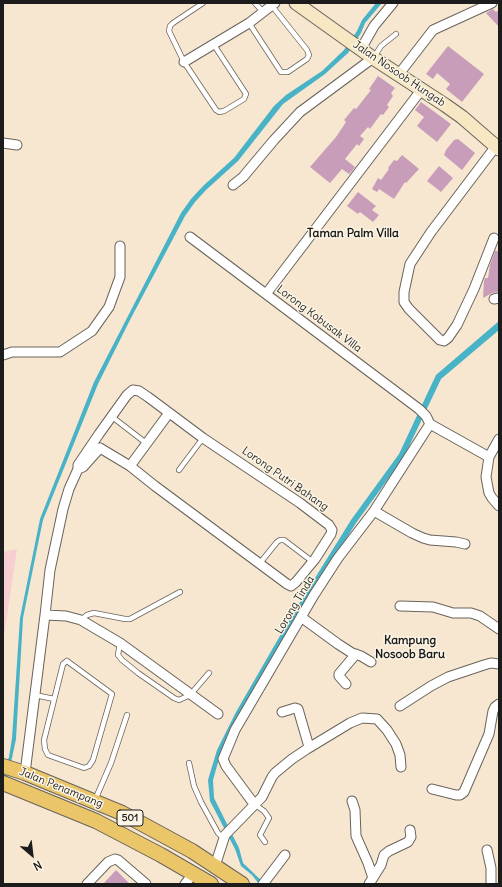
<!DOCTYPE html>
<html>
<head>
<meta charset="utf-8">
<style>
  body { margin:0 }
  #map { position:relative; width:502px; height:887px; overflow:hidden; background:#f7e7d0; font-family:Delius,sans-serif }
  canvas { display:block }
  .frame { position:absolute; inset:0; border:4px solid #1c1c1c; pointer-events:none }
  .north { position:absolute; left:12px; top:835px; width:40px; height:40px; -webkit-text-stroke:3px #fcf5e5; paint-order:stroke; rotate:152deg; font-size:11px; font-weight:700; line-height:16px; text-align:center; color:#1c1c1c }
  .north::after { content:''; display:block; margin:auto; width:14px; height:18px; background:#1c1c1c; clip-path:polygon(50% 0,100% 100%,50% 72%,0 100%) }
</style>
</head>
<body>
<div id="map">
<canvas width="502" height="887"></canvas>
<div class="frame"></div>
<div class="north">N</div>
</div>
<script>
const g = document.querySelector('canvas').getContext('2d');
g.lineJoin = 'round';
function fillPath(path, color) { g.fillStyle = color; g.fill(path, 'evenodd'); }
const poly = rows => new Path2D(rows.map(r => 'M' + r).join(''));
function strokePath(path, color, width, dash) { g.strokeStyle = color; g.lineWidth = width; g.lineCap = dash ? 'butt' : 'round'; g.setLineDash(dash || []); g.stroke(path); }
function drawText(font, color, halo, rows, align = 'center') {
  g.font = font + ' Delius,sans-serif'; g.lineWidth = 3; g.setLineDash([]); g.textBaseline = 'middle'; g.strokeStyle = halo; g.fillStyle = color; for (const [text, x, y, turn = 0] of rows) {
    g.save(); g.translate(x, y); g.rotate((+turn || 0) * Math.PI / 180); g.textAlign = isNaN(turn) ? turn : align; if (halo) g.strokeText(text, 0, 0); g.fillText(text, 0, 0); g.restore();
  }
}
fillPath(poly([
  [17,549,3,643,3,552]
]), '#f7cfd2');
fillPath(poly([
  [376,3,382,3,365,23,361,33,348,53,325,74,283,104,238,161,206,190,195,202,185,216,131,318,98,384,43,520,39,539,23,618,16,739,12,758,3,790,3,776,9,757,12,738,20,618,40,519,94,382,181,213,191,199,203,186,234,158,274,106,286,95,322,71,344,50,357,31,362,20],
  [499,321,499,330,441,379,404,457,356,523,297,618,219,759,213,780,214,798,239,848,243,863,265,884,259,884,252,875,241,866,235,849,210,801,208,780,217,750,236,712,292,615,351,520,399,454,436,375]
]), '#48b2c7');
fillPath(poly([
  [493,9,496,12,499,10,499,27,486,13],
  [448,46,484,74,462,102,446,89,450,84,437,73,433,79,426,74],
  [378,76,395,88,391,93,393,96,387,105,389,107,383,115,381,114,370,129,368,127,360,136,364,139,359,146,357,144,345,159,355,167,352,171,349,174,342,169,330,183,310,167,336,137,346,122,344,120,354,108,356,109,371,90,369,89],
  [421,102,451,124,437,142,417,126,424,117,415,110],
  [458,139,475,153,462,170,444,155,446,150,454,140],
  [402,155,419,169,406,183,405,182,394,199,379,189,377,192,372,189,378,178,381,180,389,169,388,168,394,160,397,161],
  [439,166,453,178,441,192,427,181],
  [358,192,376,206,372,210,379,215,373,222,360,212,358,214,347,206],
  [495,251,499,251,499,292,492,293,483,298,484,281,485,278,488,278,490,265],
  [116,870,130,884,103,884]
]), '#c89db9');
const service = poly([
  [203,3,173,23,170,26,169,31,184,62,216,110,219,112,224,111,244,99,246,94,214,45],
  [255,3,264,13],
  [249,23,281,72,288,72,307,59,309,55,307,50,272,6],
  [374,57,381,46,396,34],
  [111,416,146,443],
  [179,470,203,438],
  [260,563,277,542,280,540,284,540,313,562],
  [81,620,87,615,94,613,125,619,130,619,180,592],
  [120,643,118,655,122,660,138,673,174,698,179,700,190,695,209,673],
  [67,661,112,694,93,760,89,766,84,768,48,755,45,749,44,740,63,664,67,661],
  [35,695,54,699],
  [189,763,194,786,201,802,218,833,224,839],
  [95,800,111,763,127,715],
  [254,804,264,811,269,818,260,835,265,842]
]);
const minor = poly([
  [361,49,374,26,393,3],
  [184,62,249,23,275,3],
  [399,74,433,30,492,3],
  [3,143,17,145],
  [233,185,243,177,274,140,300,112,373,58],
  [190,237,419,409,426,416,430,424],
  [494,238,474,289,457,325,448,338,444,341,440,340,409,309,404,302,404,292,410,264,431,232,496,146],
  [266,294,422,89],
  [494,299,499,298],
  [3,355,12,352,60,352,92,331,109,307,120,277,120,246],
  [133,390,139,391,148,397,203,438,300,503,329,525,332,530,331,534,315,559,296,582,291,586,287,584,155,486,130,466,100,448,83,467,78,469,78,465,99,434,127,395,133,390],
  [430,424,489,457],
  [499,439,489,457,486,477,489,493,492,498,499,506],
  [130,466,169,413],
  [374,511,412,533,423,538,430,540,456,542,465,544],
  [400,606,433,607,453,613,471,613,480,616,499,629],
  [45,615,50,570,63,509,69,489,78,469],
  [301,617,338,644,352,653,361,656,371,662],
  [346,684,339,676,339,674,356,654],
  [400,706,431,686,448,677,484,665,491,663,499,664],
  [282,712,295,708,298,709,309,747],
  [25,773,45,615,66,616,81,620,120,643,218,714],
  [432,789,456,795,460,795,464,792,489,734,493,711,495,707,499,704],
  [352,801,355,810,356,836,368,863,373,878],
  [254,804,226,766,223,759,235,730,314,595,338,558,374,511,430,424],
  [487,850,491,868,491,884],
  [215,866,225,835,262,797,272,777,275,773,292,759,307,749,350,723,362,718,377,719,387,730,396,744,400,755,401,767],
  [87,884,108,862,115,859,118,860,146,884],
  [185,884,194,873],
  [263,884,285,855],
  [369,884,381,865,384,855,389,851,408,842,411,837,410,830]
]);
const secondary = poly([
  [296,3,373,58,445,105,462,117,499,149]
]);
const primary = poly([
  [3,766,25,773,122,813,192,851,242,884],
  [3,783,96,821,161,855,211,884]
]);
strokePath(service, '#69635b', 6);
strokePath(minor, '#69635b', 11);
strokePath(secondary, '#69635b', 15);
strokePath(primary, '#69635b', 16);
strokePath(service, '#fff', 4.5);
strokePath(minor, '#fff', 9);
strokePath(secondary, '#f7e8c3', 13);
strokePath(primary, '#eac669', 14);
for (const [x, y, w] of [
  [130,818,26]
]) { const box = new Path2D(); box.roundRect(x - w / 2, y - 8, w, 16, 3); g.fillStyle = '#fcf5e5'; g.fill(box); strokePath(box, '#1c1c1c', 1); }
drawText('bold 10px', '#1c1c1c', null, [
  ["501",130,818]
]);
drawText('11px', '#1c1c1c', '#fcf5e5', [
  ["Jalan Nosoob Hungab",399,74,34],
  ["Lorong Kobusak Villa",319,319,37],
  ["Lorong Putri Bahang",285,479,35],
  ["Lorong Tinda",295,605,-59],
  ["Jalan Penampang",61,788,22]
]);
drawText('bold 12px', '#1c1c1c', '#fcf5e5', [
  ["Taman Palm Villa",353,234],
  ["Kampung",410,641],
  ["Nosoob Baru",410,655]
]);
</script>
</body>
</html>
